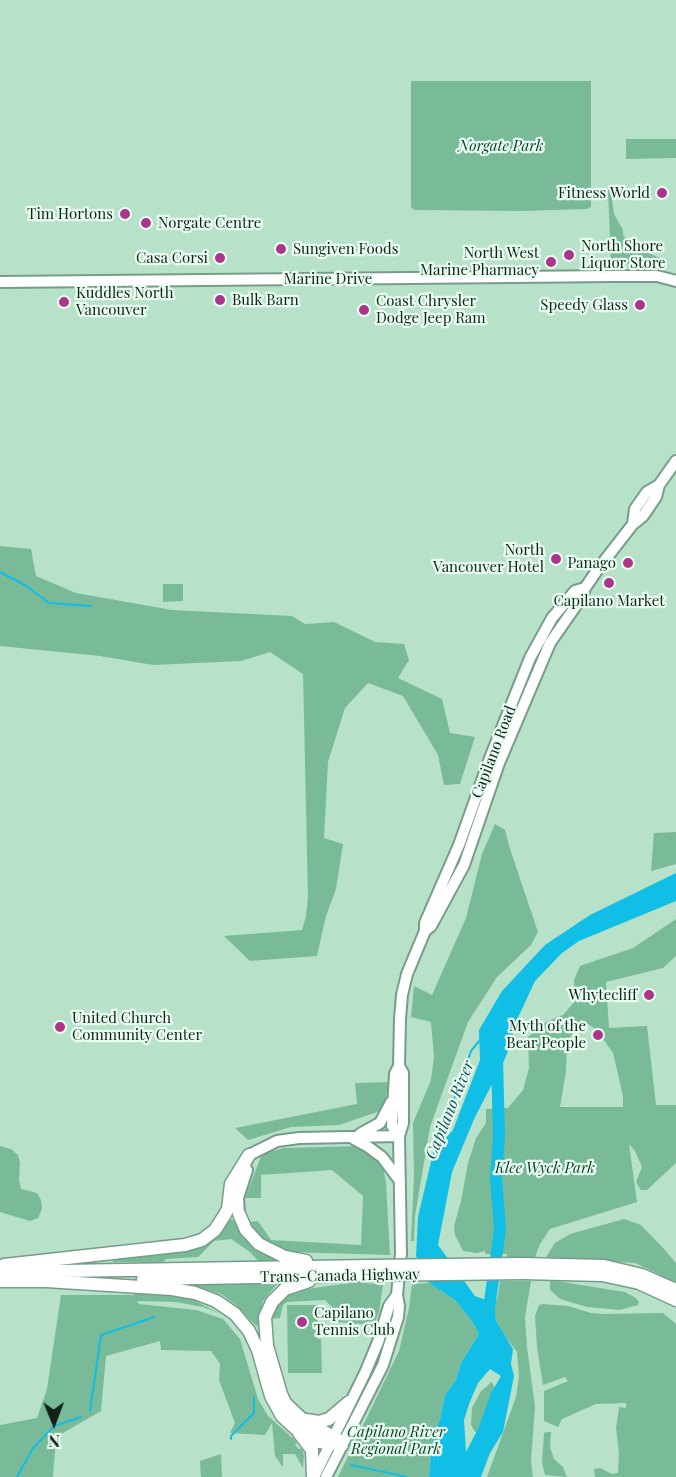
<!DOCTYPE html>
<html>
<head>
<meta charset="utf-8">
<style>
  body { margin:0 }
  #map { position:relative; width:676px; height:1477px; overflow:hidden; background:#b8e1ca; font-family:"Playfair Display",serif }
  canvas { display:block }
  .north { position:absolute; left:24px; top:1393px; width:60px; height:60px; -webkit-text-stroke:4px #e8fdf0; paint-order:stroke; rotate:179deg; font-size:16px; font-weight:700; line-height:24px; text-align:center; color:#12221a }
  .north::after { content:''; display:block; margin:auto; width:21px; height:27px; background:#12221a; clip-path:polygon(50% 0,100% 100%,50% 72%,0 100%) }
</style>
</head>
<body>
<div id="map">
<canvas width="676" height="1477"></canvas>
<div class="north">N</div>
</div>
<script>
const g = document.querySelector('canvas').getContext('2d');
g.lineJoin = 'round';
function fillPath(path, color) { g.fillStyle = color; g.fill(path, 'evenodd'); }
const poly = rows => new Path2D(rows.map(r => 'M' + r).join(''));
function strokePath(path, color, width, dash) { g.strokeStyle = color; g.lineWidth = width; g.lineCap = dash ? 'butt' : 'round'; g.setLineDash(dash || []); g.stroke(path); }
function drawText(font, color, halo, rows, align = 'center') {
  g.font = font + ' "Playfair Display",serif'; g.lineWidth = 4.5; g.setLineDash([]); g.textBaseline = 'middle'; g.strokeStyle = halo; g.fillStyle = color; for (const [text, x, y, turn = 0] of rows) {
    g.save(); g.translate(x, y); g.rotate((+turn || 0) * Math.PI / 180); g.textAlign = isNaN(turn) ? turn : align; if (halo) g.strokeText(text, 0, 0); g.fillText(text, 0, 0); g.restore();
  }
}
fillPath(poly([
  [411,81,591,81,591,207,587,209,523,211,414,210,411,207],
  [626,139,676,139,676,158,626,159],
  [608,190,611,190,614,214,623,230,623,235,632,246,660,258,660,264,611,264],
  [0,546,31,549,36,576,76,593,172,610,292,616,305,624,334,622,375,642,404,644,409,660,398,678,442,699,450,733,475,737,460,784,444,785,438,755,403,696,368,683,345,708,328,762,324,838,343,844,336,889,326,916,317,956,250,961,224,936,302,930,306,916,308,897,303,674,270,652,241,661,153,665,100,656,0,646],
  [163,584,183,584,183,601,163,602],
  [495,824,505,830,510,849,538,932,531,945,497,977,468,1022,430,1127,415,1216,414,1241,411,1241,414,1175,413,1123,431,1080,434,1057,431,1022,411,1017,414,986,432,995,466,918,482,854],
  [676,832,676,864,651,871,654,833],
  [676,919,676,956,663,968,606,982,609,1028,647,1026,656,1105,676,1105,676,1163,647,1190,641,1190,636,1182,642,1167,635,1151,629,1144,637,1202,550,1229,540,1244,535,1257,507,1257,507,1254,485,1254,485,1251,477,1253,463,1251,455,1235,454,1226,461,1201,468,1163,476,1138,486,1123,486,1109,508,1108,523,1090,529,1068,528,1037,546,1022,563,1015,575,1001,574,980,580,966,633,948],
  [581,1020,596,1029,613,1053,623,1096,623,1107,560,1107,566,1071,567,1043],
  [389,1082,383,1110,339,1125,291,1127,248,1140,235,1128,357,1104,355,1083],
  [0,1146,11,1149,18,1155,20,1163,19,1180,21,1189,37,1193,41,1200,42,1209,38,1218,30,1221,0,1212],
  [360,1146,383,1167,386,1183,390,1255,290,1252,259,1236,250,1222,258,1221,271,1240,361,1245,363,1196,332,1170,261,1175,261,1198,245,1198,262,1154,284,1148],
  [227,1219,238,1221,242,1237,264,1254,275,1257,275,1265,260,1263,250,1252,231,1239,214,1241,198,1257,166,1259,163,1262,113,1262,113,1257,198,1245,217,1237],
  [624,1219,641,1225,664,1249,676,1263,676,1282,635,1263,546,1257,555,1243,570,1234],
  [550,1280,625,1292,636,1298,639,1302,638,1305,620,1310,587,1307,560,1299,550,1290],
  [500,1281,531,1281,525,1317,527,1347,535,1407,531,1461,533,1477,487,1477,516,1397,519,1376,517,1352,502,1332,496,1321,494,1311,494,1303,497,1300],
  [357,1282,383,1285,379,1312,374,1325,337,1322,334,1309,325,1300,287,1302,283,1305,280,1318,270,1319,278,1302,292,1291],
  [429,1283,455,1300,472,1321,479,1334,461,1363,456,1380,445,1395,440,1420,433,1437,429,1477,338,1477,399,1351,409,1308,412,1284],
  [190,1284,277,1284,263,1301,257,1327,236,1305,221,1294],
  [134,1292,157,1293,191,1299,221,1314,203,1307,176,1302,137,1301,139,1304,196,1310,223,1319,240,1339,258,1399,268,1416,297,1442,295,1445,299,1449,302,1448,304,1456,303,1468,295,1454,283,1454,283,1467,275,1456,272,1423,265,1435,230,1433,235,1423,219,1380,220,1364,211,1351,161,1350,160,1341,106,1356,101,1411,56,1437,53,1477,0,1477,0,1425,37,1418,47,1389,61,1295,134,1295],
  [543,1304,568,1306,591,1313,603,1314,663,1313,676,1324,676,1477,595,1477,594,1469,600,1468,612,1474,618,1473,619,1453,616,1428,619,1407,626,1408,626,1403,596,1404,562,1419,558,1427,544,1421,544,1391,568,1381,565,1377,543,1385,537,1347,535,1316,539,1305],
  [317,1305,318,1339,321,1339,322,1373,288,1373,287,1305],
  [492,1382,495,1389,479,1432,475,1432,471,1425,472,1408,481,1391],
  [547,1432,551,1432,550,1447,554,1459,563,1467,567,1477,545,1475,542,1463,544,1433],
  [221,1454,222,1477,201,1477,200,1461]
]), '#79bb98');
fillPath(poly([
  [676,873,676,901,579,941,562,953,535,981,515,1024,510,1046,503,1063,475,1117,452,1172,438,1245,475,1296,494,1303,496,1321,513,1349,511,1364,514,1376,503,1432,490,1453,481,1477,429,1477,433,1437,440,1420,445,1395,456,1380,461,1363,479,1334,472,1321,455,1300,429,1283,416,1256,418,1217,433,1153,453,1130,480,1060,479,1030,502,991,545,945,590,915],
  [490,1369,501,1376,491,1393,479,1427,466,1452,464,1420,469,1404,478,1383]
]), '#10bee6');
strokePath(poly([
  [0,572,25,585,49,603,91,606],
  [444,1143,448,1116,471,1051,480,1040],
  [90,1411,101,1335,154,1317],
  [231,1439,231,1436,254,1413,254,1397],
  [351,1465,407,1477],
  [17,1477,33,1448,54,1426,81,1417]
]), '#10bee6', 2);
strokePath(poly([
  [488,1316,500,1229,496,1178,499,1137,497,1059]
]), '#10bee6', 12);
const major = poly([
  [0,282,614,276,657,276,676,281],
  [633,524,635,509,647,492,659,485,676,461],
  [425,931,425,923,459,845,490,758,530,658,552,618,575,591,585,588],
  [360,1134,380,1123,391,1102],
  [399,1136,392,1126,395,1074,399,1066],
  [354,1139,367,1146,382,1157,400,1181],
  [244,1176,243,1170,249,1155,277,1141,299,1138,399,1136],
  [239,1214,238,1198,247,1170],
  [314,1477,365,1373,378,1342,389,1306,397,1295],
  [326,1477,383,1365,398,1317,399,1306,397,1295,401,1253,399,1136,403,1123,403,1073,399,1066,400,1019,402,995,407,974,425,931,431,926,464,865,499,763,550,643,582,597,585,588,598,569,633,524,643,516,656,497,659,485]
]);
const highway = poly([
  [239,1214,246,1230,259,1244,285,1257,306,1261],
  [523,1264,604,1266,642,1275,676,1290],
  [4,1265,185,1245,202,1240,215,1230,224,1216,228,1209,231,1184,249,1155],
  [0,1272,370,1266],
  [523,1273,602,1275,639,1283,676,1300],
  [143,1279,370,1275],
  [0,1281,54,1281],
  [46,1281,172,1289,195,1293,216,1301,235,1314,249,1331,258,1350,271,1396,282,1416,295,1428,320,1442,342,1445],
  [309,1281,285,1289,272,1302,265,1317,267,1346,281,1394,285,1403,302,1419,338,1440,341,1444],
  [306,1420,319,1422,329,1419,349,1402],
  [299,1433,312,1450,313,1477]
]);
strokePath(major, '#759d87', 14);
strokePath(highway, '#759d87', 15);
strokePath(major, '#fff', 10);
strokePath(highway, '#fff', 12);
const highwayBridge = poly([
  [370,1266,523,1264],
  [370,1275,523,1273]
]);
strokePath(highwayBridge, '#759d87', 15, []);
strokePath(highwayBridge, '#fff', 12);
for (const [x, y, r, color] of [
  [662,193,6,"#ac358c"],
  [125,214,6,"#ac358c"],
  [146,223,6,"#ac358c"],
  [281,249,6,"#ac358c"],
  [569,255,6,"#ac358c"],
  [220,258,6,"#ac358c"],
  [551,262,6,"#ac358c"],
  [220,300,6,"#ac358c"],
  [64,302,6,"#ac358c"],
  [640,305,6,"#ac358c"],
  [364,310,6,"#ac358c"],
  [556,559,6,"#ac358c"],
  [628,563,6,"#ac358c"],
  [609,583,6,"#ac358c"],
  [649,995,6,"#ac358c"],
  [60,1027,6,"#ac358c"],
  [598,1035,6,"#ac358c"],
  [302,1322,6,"#ac358c"]
]) { const dot = new Path2D(); dot.arc(x, y, r, 0, 2 * Math.PI); g.fillStyle = color; g.fill(dot); strokePath(dot, '#e8fdf0', 2); }
drawText('italic 15px', '#093c27', '#e8fdf0', [
  ["Norgate Park",501,146],
  ["Klee Wyck Park",545,1168],
  ["Capilano River",396,1432],
  ["Regional Park",396,1449]
]);
drawText('15px', '#12221a', '#e8fdf0', [
  ["Fitness World",650,193],
  ["Tim Hortons",113,214],
  ["Norgate Centre",158,223,"left"],
  ["North Shore",581,246,"left"],
  ["Liquor Store",581,263,"left"],
  ["Sungiven Foods",293,249,"left"],
  ["North West",539,253],
  ["Marine Pharmacy",539,270],
  ["Casa Corsi",208,258],
  ["Kuddles North",76,293,"left"],
  ["Vancouver",76,310,"left"],
  ["Bulk Barn",232,300,"left"],
  ["Coast Chrysler",376,301,"left"],
  ["Dodge Jeep Ram",376,318,"left"],
  ["Speedy Glass",628,305],
  ["North",544,550],
  ["Vancouver Hotel",544,567],
  ["Panago",616,563],
  ["Capilano Market",609,601,"center"],
  ["Whytecliff",637,995],
  ["United Church",72,1018,"left"],
  ["Community Center",72,1035,"left"],
  ["Myth of the",586,1026],
  ["Bear People",586,1043],
  ["Capilano",314,1313,"left"],
  ["Tennis Club",314,1330,"left"]
], 'right');
drawText('15px', '#12221a', '#e8fdf0', [
  ["Marine Drive",328,279],
  ["Capilano Road",494,752,-69],
  ["Trans-Canada Highway",340,1276,-1]
]);
drawText('italic 16px', '#0e4d5d', '#e8fdf0', [
  ["Capilano River",450,1110,-68]
]);
</script>
</body>
</html>
